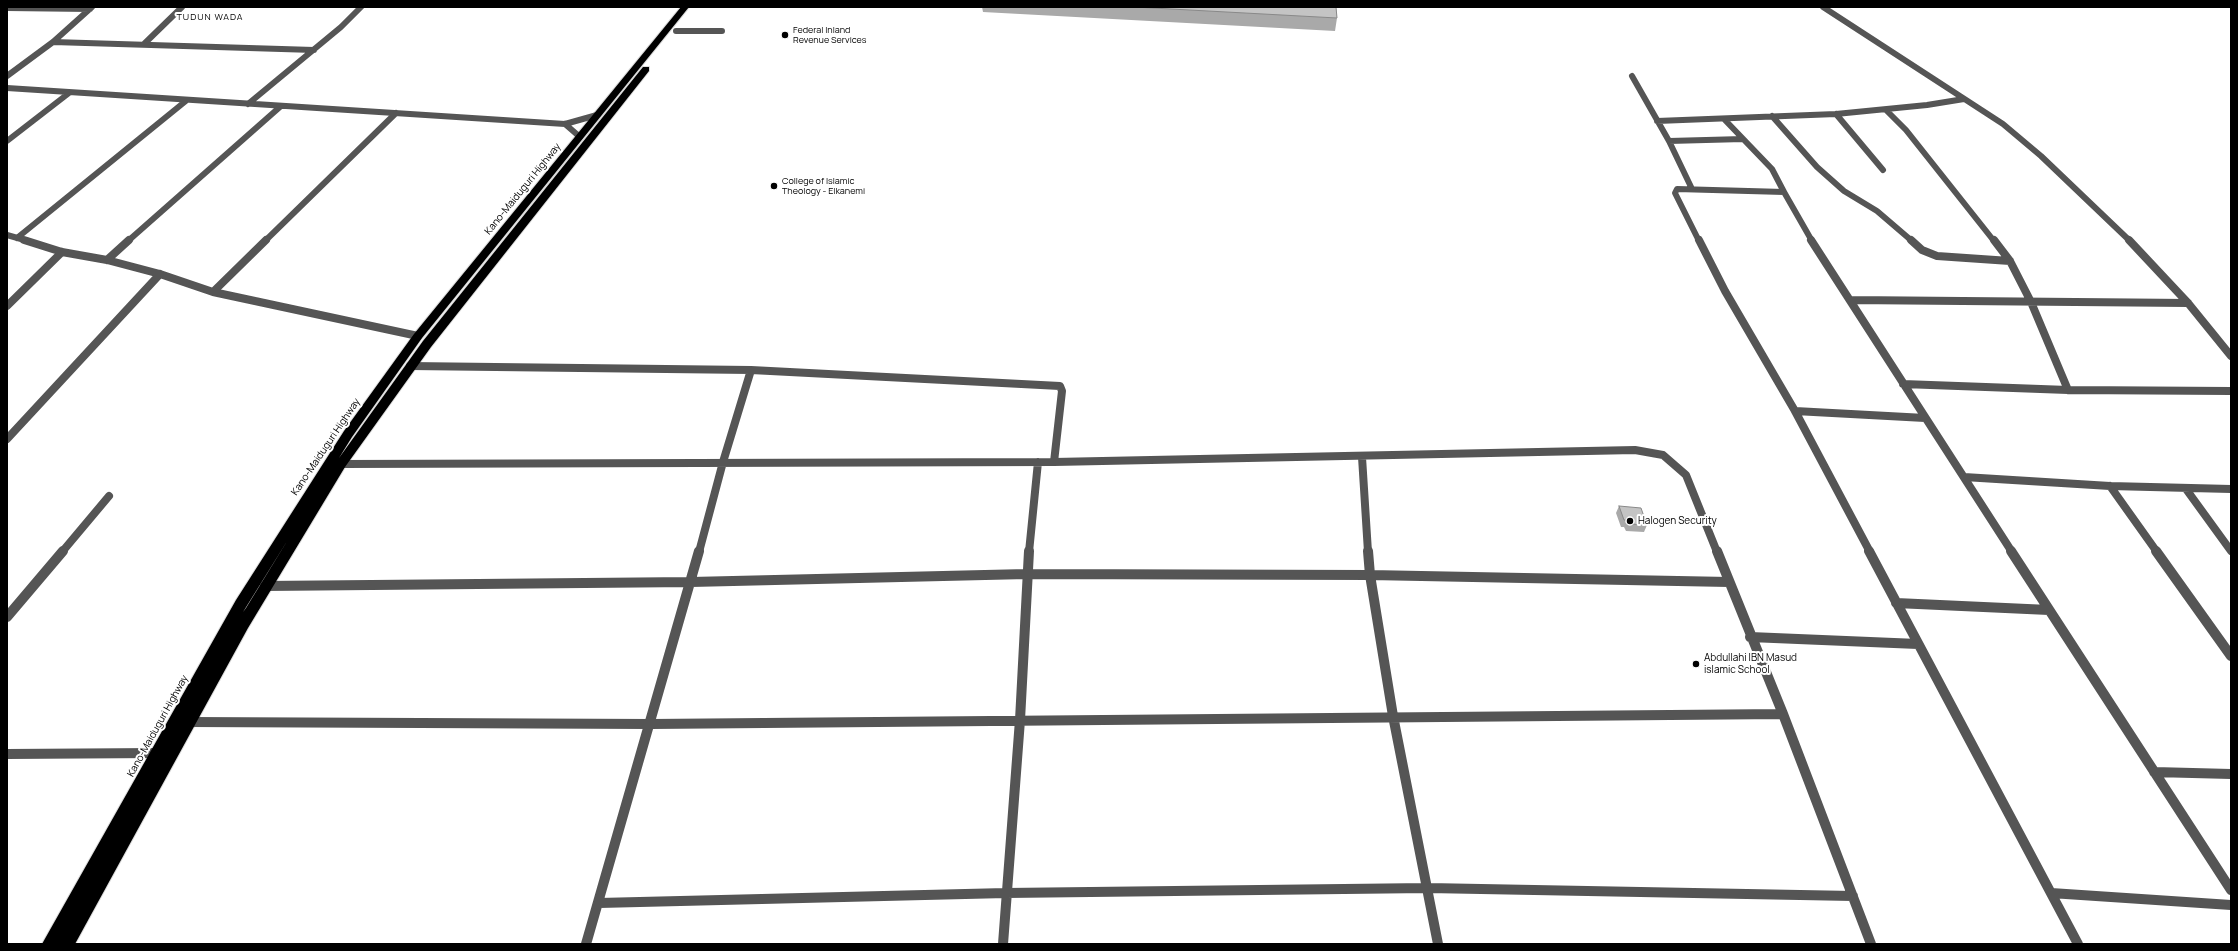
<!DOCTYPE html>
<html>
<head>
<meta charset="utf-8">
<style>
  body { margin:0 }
  #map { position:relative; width:2238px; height:951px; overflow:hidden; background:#fff; font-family:Manrope,sans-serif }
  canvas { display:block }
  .frame { position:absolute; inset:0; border:8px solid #000; pointer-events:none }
</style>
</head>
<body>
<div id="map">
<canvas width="2238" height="951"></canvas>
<div class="frame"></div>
</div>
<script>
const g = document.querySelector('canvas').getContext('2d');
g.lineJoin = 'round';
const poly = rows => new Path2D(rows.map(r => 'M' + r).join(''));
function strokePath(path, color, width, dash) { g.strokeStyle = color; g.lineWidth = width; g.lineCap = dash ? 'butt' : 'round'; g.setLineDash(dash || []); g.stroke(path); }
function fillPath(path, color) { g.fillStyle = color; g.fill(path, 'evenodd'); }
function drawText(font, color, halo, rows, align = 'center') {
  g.font = font + ' Manrope,sans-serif'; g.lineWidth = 4; g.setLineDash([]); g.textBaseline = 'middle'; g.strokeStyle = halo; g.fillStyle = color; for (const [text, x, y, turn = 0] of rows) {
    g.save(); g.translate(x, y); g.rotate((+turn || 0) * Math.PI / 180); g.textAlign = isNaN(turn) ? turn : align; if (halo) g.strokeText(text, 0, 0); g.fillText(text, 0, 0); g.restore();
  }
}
const highway = poly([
  [681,7,689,7,422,338,352,437,339,458,423,341,643,67,649,67,649,71,431,347,345,467,248,628,75,944,42,944,236,600,344,431,414,334,681,7],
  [289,538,243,612,246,608,289,538]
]);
strokePath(highway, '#dbdbdb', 2);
strokePath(poly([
  [1823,7,2003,124,2041,156,2130,241],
  [7,8,90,9],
  [676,31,722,31],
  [53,42,314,50],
  [144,44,182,7],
  [7,76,53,42,92,7],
  [1632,76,1669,141,1692,189],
  [7,88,565,124,597,115],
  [248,104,341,27,361,7],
  [1886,110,1906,130,1994,241],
  [1836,114,1883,170],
  [1772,116,1817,167,1844,191,1877,211,1912,241],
  [1724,119,1772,169,1784,192],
  [1657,121,1836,114,1927,105,1964,99],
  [565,124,580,137],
  [7,141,69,93],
  [1669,141,1743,139],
  [7,235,28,241],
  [17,238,187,100],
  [128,241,281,106],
  [265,241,396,113],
  [1699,241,1675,193,1677,189,1784,192,1812,241]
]), '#555', 6);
strokePath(poly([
  [24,240,62,252,107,260,160,274,213,292,418,336],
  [1699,240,1725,291,1795,411,1870,552],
  [1811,240,2012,552],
  [1911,240,1922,250,1937,256,2010,261],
  [1994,240,2010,261,2031,302,2068,390],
  [2129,240,2188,303,2231,356],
  [107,260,129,240],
  [213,292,266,240],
  [1850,300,2188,303],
  [7,306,62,252],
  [410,366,751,370,1060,386,1062,391,1054,462],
  [1903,384,2068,390,2231,391],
  [1795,411,1925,418],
  [7,439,160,274],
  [1362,457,1368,552],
  [341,464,1054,462,1635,450,1663,455,1686,475,1717,552],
  [1964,477,2110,486,2231,489],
  [2110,486,2157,552],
  [2186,489,2231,551],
  [62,552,109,496],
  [699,552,723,462,751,370],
  [1029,552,1038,462]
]), '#555', 8);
strokePath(poly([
  [1368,551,1370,575,1393,716,1438,944],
  [1717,551,1783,714,1871,944],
  [1869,551,2078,944],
  [2011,551,2231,890],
  [2156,551,2231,656],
  [265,586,691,582,1027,574,1370,575,1729,582],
  [1896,603,2049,610],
  [7,617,63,551],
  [1750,637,1918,644],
  [189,722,651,724,1783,714],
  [7,754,157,753],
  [2154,772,2231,774],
  [2051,893,2231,905],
  [599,903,1006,893,1428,888,1853,896],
  [586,944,699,551],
  [1003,944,1020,720,1029,551]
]), '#555', 10);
fillPath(highway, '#000');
fillPath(poly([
  [982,7,1336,7,1337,18,1335,31,983,12],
  [1619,506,1647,525,1644,532,1626,531,1624,527,1621,527,1616,513]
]), '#a9a9a9');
const building = poly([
  [1134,7,1336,7,1337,18,1134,7],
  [1619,506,1641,508,1647,525,1629,524,1628,520,1624,520,1619,506]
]);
fillPath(building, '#c4c4c4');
strokePath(building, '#898989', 1);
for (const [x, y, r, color] of [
  [785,35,4,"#000"],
  [774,186,4,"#000"],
  [1630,521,4,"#000"],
  [1696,664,4,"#000"]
]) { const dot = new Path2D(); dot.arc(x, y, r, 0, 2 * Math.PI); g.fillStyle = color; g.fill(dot); strokePath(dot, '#fff', 1.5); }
g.letterSpacing = '1px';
drawText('9px', '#000', '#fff', [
  ["TUDUN WADA",210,17]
]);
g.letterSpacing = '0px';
drawText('9px', '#000', '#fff', [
  ["Federal Inland",793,30],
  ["Revenue Services",793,40],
  ["College of Islamic",782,181],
  ["Theology - Elkanemi",782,191]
], 'left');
drawText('10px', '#000', '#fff', [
  ["Kano-Maiduguri Highway",523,189,-51],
  ["Kano-Maiduguri Highway",326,447,-56],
  ["Kano-Maiduguri Highway",158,726,-61]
]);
drawText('10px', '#000', '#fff', [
  ["Halogen Security",1638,521],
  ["Abdullahi IBN Masud",1704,658],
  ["islamic School",1704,670]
], 'left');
</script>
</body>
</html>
